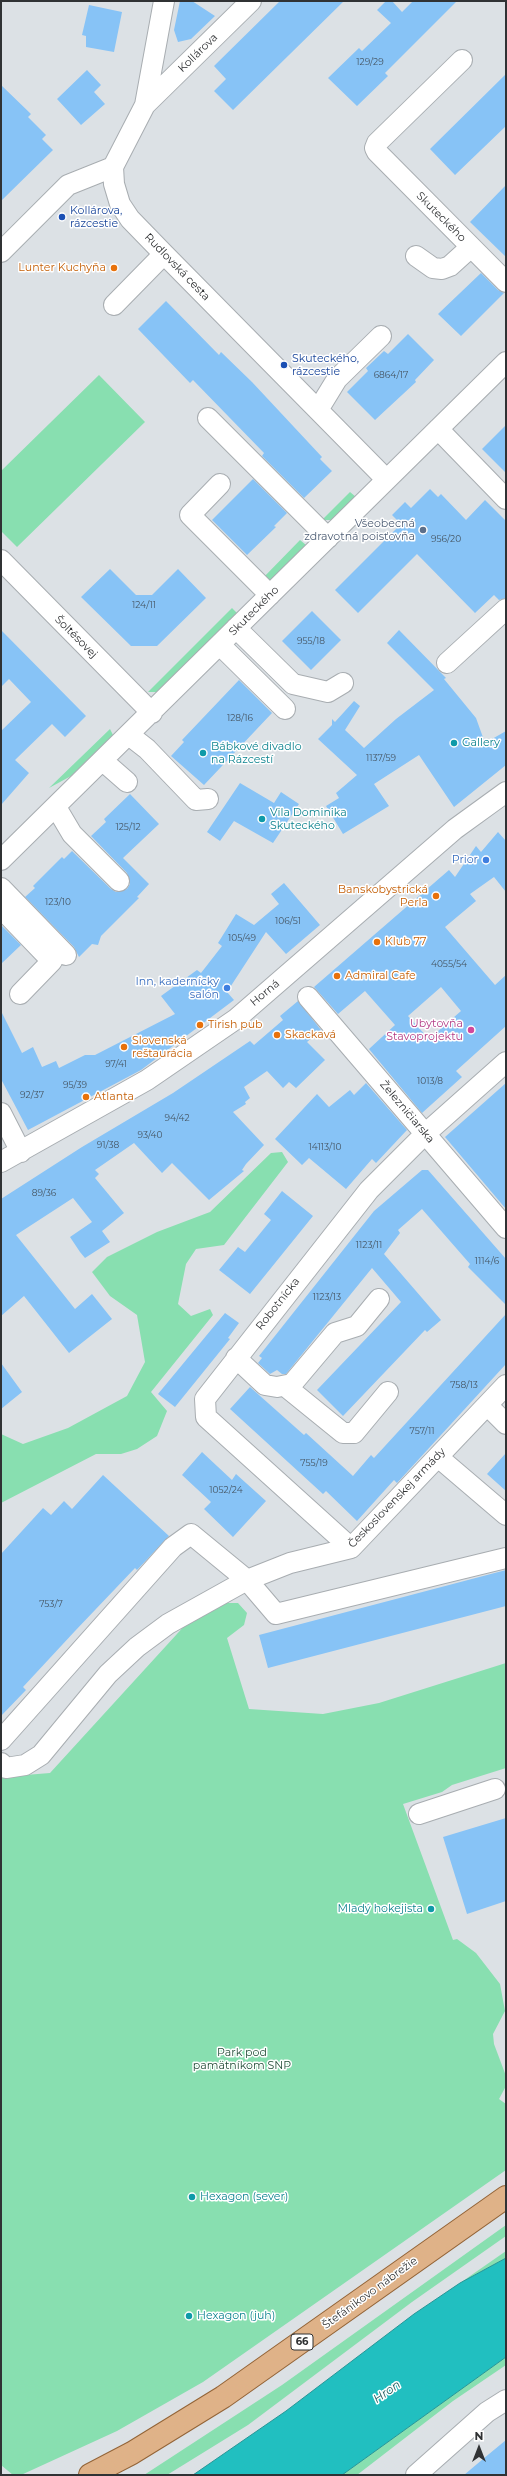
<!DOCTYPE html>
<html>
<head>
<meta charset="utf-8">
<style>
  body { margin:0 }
  #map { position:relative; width:507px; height:2476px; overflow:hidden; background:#dce1e5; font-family:Montserrat,sans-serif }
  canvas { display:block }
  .frame { position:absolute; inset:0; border:2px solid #303234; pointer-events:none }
  .north { position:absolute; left:459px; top:2428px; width:40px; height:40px; -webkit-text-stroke:3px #fff; paint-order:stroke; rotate:0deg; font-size:11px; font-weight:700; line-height:16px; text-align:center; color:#303234 }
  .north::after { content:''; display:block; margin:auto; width:14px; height:18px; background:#303234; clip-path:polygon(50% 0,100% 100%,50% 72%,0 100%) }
</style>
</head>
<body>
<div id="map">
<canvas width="507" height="2476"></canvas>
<div class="frame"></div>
<div class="north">N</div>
</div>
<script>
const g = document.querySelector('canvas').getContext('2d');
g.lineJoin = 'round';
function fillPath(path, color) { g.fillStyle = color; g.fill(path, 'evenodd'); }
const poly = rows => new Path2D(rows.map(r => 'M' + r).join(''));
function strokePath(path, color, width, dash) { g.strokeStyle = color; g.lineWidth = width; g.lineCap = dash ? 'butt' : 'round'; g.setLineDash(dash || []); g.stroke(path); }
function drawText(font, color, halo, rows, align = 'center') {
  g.font = font + ' Montserrat,sans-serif'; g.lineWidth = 3; g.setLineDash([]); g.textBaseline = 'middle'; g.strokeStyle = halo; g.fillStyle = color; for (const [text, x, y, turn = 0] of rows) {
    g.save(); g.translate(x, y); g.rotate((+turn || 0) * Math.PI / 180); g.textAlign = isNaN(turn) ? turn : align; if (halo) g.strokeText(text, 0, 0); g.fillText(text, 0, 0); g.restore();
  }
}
fillPath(poly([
  [99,375,145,422,17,547,1,531,1,471],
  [350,492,356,497,331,520,322,520],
  [300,540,306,545,267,584,262,579],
  [232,608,238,614,157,692,148,692],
  [110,729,113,735,71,776,49,788],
  [282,1152,288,1162,224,1245,196,1249,186,1264,178,1304,191,1316,210,1309,213,1315,151,1392,167,1411,157,1436,137,1449,121,1454,96,1454,1,1503,1,1434,23,1444,68,1428,127,1396,145,1362,137,1315,110,1296,92,1272,107,1257,157,1232,210,1212,271,1153],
  [226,1603,238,1603,247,1613,244,1625,227,1638,249,1709,323,1714,379,1703,506,1663,506,1768,452,1785,442,1792,403,1804,453,1940,457,1939,476,1953,500,1984,505,2011,493,2034,494,2044,506,2076,506,2086,499,2099,506,2104,506,2170,203,2382,117,2431,21,2475,13,2475,1,2465,1,1777,50,1773,187,1623],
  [506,2225,506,2236,412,2302,248,2425,167,2475,144,2475,282,2385],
  [506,2251,506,2258,460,2283],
  [506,2357,506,2365,453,2401,357,2475,342,2475]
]), '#88dfb0');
const water = poly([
  [506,2258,506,2357,342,2475,193,2475,286,2411,414,2314,460,2283,506,2258]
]);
fillPath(water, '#21bfc0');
strokePath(water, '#269596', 1);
fillPath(poly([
  [180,1,192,1,215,16,191,39,178,42,174,30],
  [280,1,344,1,233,110,214,91,226,79,214,66],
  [386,1,392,1,402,12,413,1,457,1,385,73,388,76,357,106,328,78,359,48,362,51,391,23,377,10],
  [89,5,122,12,114,52,86,47,86,36,82,35],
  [87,70,101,85,94,92,105,104,81,125,57,99],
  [506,74,506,126,455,175,430,149],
  [1,85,31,114,28,117,46,135,42,139,53,150,1,201],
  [506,185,506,257,470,222],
  [481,273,498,290,504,293,461,336,438,314],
  [166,301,219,355,221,352,252,382,322,457,320,459,332,471,304,498,262,456,264,453,193,380,190,383,138,329],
  [408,334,434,360,415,380,416,382,375,420,347,392,368,371,366,368,384,351,388,354],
  [506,425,506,473,482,449],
  [253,479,287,513,274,526,276,527,247,555,212,520],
  [430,489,438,497,441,494,466,520,485,500,506,521,506,598,499,600,494,595,475,613,417,554,358,613,335,590,401,524,392,515,405,502,411,508],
  [110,569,136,595,152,595,178,569,206,598,157,646,131,646,81,597],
  [312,611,341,640,311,670,282,641],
  [1,630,86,716,65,737,52,724,15,760,29,773,1,805,1,731,31,702,9,679,1,687],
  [399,630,446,678,444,679,476,718,485,743,506,731,506,765,454,807,419,755,374,784,389,806,343,834,326,806,339,798,336,793,357,775,318,739,332,725,332,719,335,722,354,701,360,706,345,730,364,748,396,719,434,690,387,643],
  [239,680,272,713,204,785,171,756,184,742,182,740],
  [240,783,274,803,281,792,299,804,273,843,234,821,220,841,207,832],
  [130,794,159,824,123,858,149,884,137,897,139,898,101,936,98,945,92,944,79,957,74,947,25,897,35,888,33,886,62,857,64,859,72,851,111,889,116,892,127,889,130,884,127,873,91,836,106,822,104,819],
  [498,832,506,841,506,892,494,877,470,894,476,901,445,927,495,985,506,975,506,1026,456,1071,462,1077,422,1113,369,1049,395,1025,365,991,338,1014,314,987,449,870,455,877,476,846,481,852],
  [441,987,461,1011,429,1039,408,1016],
  [284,883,320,925,286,954,266,932,227,992,234,1000,141,1070,28,1130,1,1079,1,1011,22,1053,33,1047,42,1067,56,1061,59,1068,85,1055,95,1055,175,1014,161,996,197,970,201,973,222,946,218,943,236,914,254,925,279,904,271,894],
  [1,925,21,945,1,964],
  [298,1001,321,1030,307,1042,325,1060,296,1088,289,1082,283,1088,267,1071,244,1087,250,1098,245,1102,246,1104,233,1112,264,1145,246,1164,242,1170,244,1171,209,1200,172,1163,162,1173,134,1143,95,1170,99,1174,95,1178,124,1213,102,1231,110,1242,85,1258,80,1252,70,1237,92,1222,73,1198,16,1235,75,1309,92,1294,112,1319,69,1353,24,1296,1,1316,1,1199,82,1147,173,1093,250,1041,254,1045,283,1020,280,1016],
  [366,1083,407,1130,376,1163,372,1159,346,1189,309,1158,302,1165,275,1139,317,1094,329,1107,350,1090,354,1095],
  [506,1083,506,1209,445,1137],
  [422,1170,428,1170,506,1259,506,1305,468,1267,470,1264,422,1209,398,1230,400,1233,384,1254,441,1320,427,1332,425,1330,343,1416,317,1390,401,1302,372,1268,286,1374,282,1374,277,1370,270,1374,258,1363,262,1358,259,1356,374,1211],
  [282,1191,313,1216,250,1294,219,1270,238,1247,245,1252,271,1220,264,1214],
  [225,1313,239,1323,228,1338,230,1339,175,1407,158,1394],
  [506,1314,506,1364,397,1483,394,1480,357,1521,326,1491,323,1494,230,1409,250,1387,304,1435,306,1433,353,1476,371,1455,374,1458],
  [1,1363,22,1392,1,1409],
  [202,1452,232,1480,236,1474,266,1501,233,1537,204,1509,211,1502,182,1475],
  [506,1453,506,1491,487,1474],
  [103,1475,169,1536,137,1570,135,1568,75,1631,23,1687,26,1690,1,1716,1,1554,43,1508,51,1515,64,1501,72,1509],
  [506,1570,506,1606,268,1668,259,1635],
  [506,1818,506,1901,467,1914,443,1837],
  [506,2440,506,2475,464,2475,483,2459]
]), '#87c3f6');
const minor = poly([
  [164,1,145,105,113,167,114,184,120,204,130,219,164,254,386,479],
  [462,60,377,143,375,148,377,152,506,282],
  [145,105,251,1],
  [1,252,68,185,113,167],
  [416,256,433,268,442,269,450,266,471,247],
  [114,305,164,254],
  [318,410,337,379,381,336],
  [208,418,328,538],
  [438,429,506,499],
  [220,484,190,515,270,595],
  [1,560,152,713],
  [236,628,293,684,328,692,343,683],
  [220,645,285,709],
  [447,663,506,609],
  [129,735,147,749,196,800,208,799],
  [103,761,127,782],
  [56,807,72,834,119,881],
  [1,860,506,362],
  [1,888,66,955],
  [1,908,52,961,20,994],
  [308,997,506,1228],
  [1,1113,21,1152],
  [1,1162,147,1080,236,1019,455,829,506,792],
  [236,1358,265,1385,277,1387,292,1384,335,1333,357,1326,379,1299],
  [285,1386,343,1433,354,1433,388,1392],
  [487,1405,506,1424],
  [438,1457,506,1515],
  [351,1548,206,1417,205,1399,369,1190,425,1134,506,1062],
  [1,1740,173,1547,191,1534,247,1580,276,1614,506,1558],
  [1,1763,6,1768,25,1765,41,1755,108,1674,137,1647,168,1624,247,1580,290,1563,351,1548,506,1385],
  [419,1814,495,1789],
  [416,2475,487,2412,506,2400]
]);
const major = poly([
  [90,2475,132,2453,223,2397,506,2197]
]);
strokePath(minor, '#a8adb1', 22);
strokePath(major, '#936437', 24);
strokePath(minor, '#fff', 20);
strokePath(major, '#dfb288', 22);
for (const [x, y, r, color] of [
  [62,217,4,"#1a4fb4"],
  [114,268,4,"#e8710a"],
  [284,365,4,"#1a4fb4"],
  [423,530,4,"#5c6f8a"],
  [454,743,4,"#0f9aa8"],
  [203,753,4,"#0f9aa8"],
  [262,819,4,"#0f9aa8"],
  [486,860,4,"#3f7fe0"],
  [436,896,4,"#e8710a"],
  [377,942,4,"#e8710a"],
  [337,976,4,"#e8710a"],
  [227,988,4,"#3f7fe0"],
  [200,1025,4,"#e8710a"],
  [471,1030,4,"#d1479c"],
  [277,1035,4,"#e8710a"],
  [124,1047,4,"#e8710a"],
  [86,1097,4,"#e8710a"],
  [431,1909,4,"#0f9aa8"],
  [192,2197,4,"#0f9aa8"],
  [189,2316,4,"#0f9aa8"]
]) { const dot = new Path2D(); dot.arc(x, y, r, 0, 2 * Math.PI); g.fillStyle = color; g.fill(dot); strokePath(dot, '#fff', 1.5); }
drawText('9px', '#465664', null, [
  ["129/29",370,62],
  ["6864/17",391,375],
  ["956/20",446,539],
  ["124/11",144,605],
  ["955/18",311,641],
  ["128/16",240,718],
  ["1137/59",381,758],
  ["125/12",128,827],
  ["123/10",58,902],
  ["106/51",288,921],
  ["105/49",242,938],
  ["4055/54",449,964],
  ["97/41",116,1064],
  ["1013/8",430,1081],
  ["95/39",75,1085],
  ["92/37",32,1095],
  ["94/42",177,1118],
  ["93/40",150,1135],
  ["91/38",108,1145],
  ["14113/10",325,1147],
  ["89/36",44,1193],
  ["1123/11",369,1245],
  ["1114/6",487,1261],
  ["1123/13",327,1297],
  ["758/13",464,1385],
  ["757/11",422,1431],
  ["755/19",314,1463],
  ["1052/24",226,1490],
  ["753/7",51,1604]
]);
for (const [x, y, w] of [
  [302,2342,22]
]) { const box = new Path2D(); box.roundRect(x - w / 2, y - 8, w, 16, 3); g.fillStyle = '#fff'; g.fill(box); strokePath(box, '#303234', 1); }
drawText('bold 10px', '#303234', null, [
  ["66",302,2342]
]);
drawText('11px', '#303234', '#fff', [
  ["Kollárova",198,53,-44],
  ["Skuteckého",441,217,45],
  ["Rudlovská cesta",177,267,46],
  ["Skuteckého",254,611,-45],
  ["Šoltésovej",76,637,45],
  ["Horná",265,993,-40],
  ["Železničiarska",407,1112,50],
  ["Robotnícka",278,1304,-52],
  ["Československej armády",397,1498,-46],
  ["Štefánikovo nábrežie",370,2293,-36]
]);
drawText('11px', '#164399', '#fff', [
  ["Kollárova,",70,211],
  ["rázcestie",70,224],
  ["Skuteckého,",292,359],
  ["rázcestie",292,372]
], 'left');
drawText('11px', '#c56008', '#fff', [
  ["Lunter Kuchyňa",106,268,"right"],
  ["Banskobystrická",428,890,"right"],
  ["Perla",428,903,"right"],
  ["Klub 77",385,942],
  ["Admiral Cafe",345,976],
  ["Tirish pub",208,1025],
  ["Skackavá",285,1035],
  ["Slovenská",132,1041],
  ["reštaurácia",132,1054],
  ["Atlanta",94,1097]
], 'left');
drawText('11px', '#4e5e75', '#fff', [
  ["Všeobecná",415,524],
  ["zdravotná poisťovňa",415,537]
], 'right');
drawText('11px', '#0d838f', '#fff', [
  ["Gallery",462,743],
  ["Bábkové divadlo",211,747],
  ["na Rázcestí",211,760],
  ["Vila Dominika",270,813],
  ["Skuteckého",270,826],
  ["Mladý hokejista",423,1909,"right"],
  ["Hexagon (sever)",200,2197],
  ["Hexagon (juh)",197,2316]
], 'left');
drawText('11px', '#366cbe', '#fff', [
  ["Prior",478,860],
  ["Inn, kadernícky",219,982],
  ["salón",219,995]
], 'right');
drawText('11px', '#b23c85', '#fff', [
  ["Ubytovňa",463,1024],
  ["Stavoprojektu",463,1037]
], 'right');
drawText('11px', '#224c37', '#fff', [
  ["Park pod",242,2053],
  ["pamätníkom SNP",242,2066]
]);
drawText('italic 12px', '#266061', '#fff', [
  ["Hron",387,2392,-35]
]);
</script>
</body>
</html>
